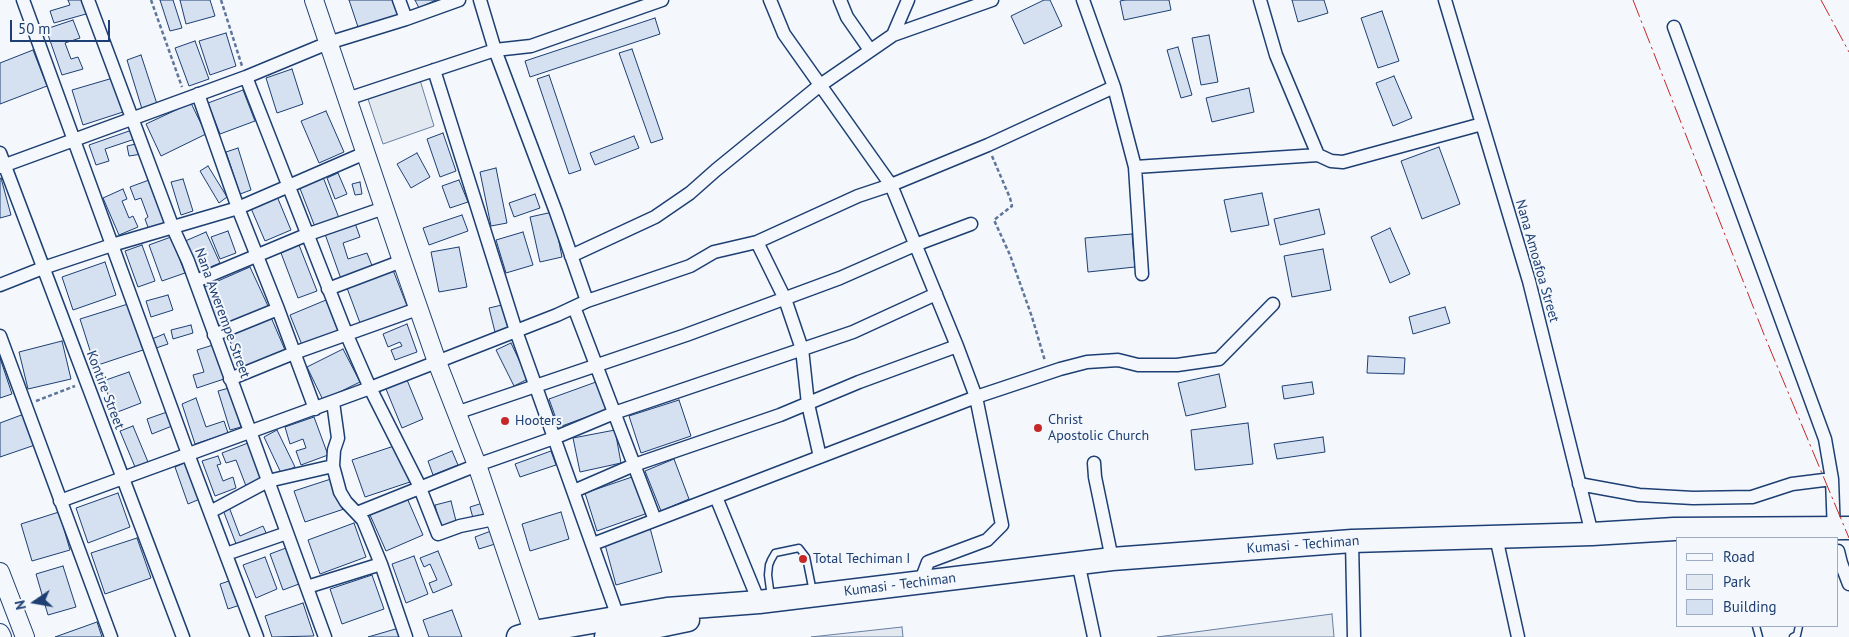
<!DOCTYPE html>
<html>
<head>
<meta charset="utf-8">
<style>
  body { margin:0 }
  #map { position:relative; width:1849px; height:637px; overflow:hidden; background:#f4f7fb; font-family:"PT Sans",sans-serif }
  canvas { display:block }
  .legend { position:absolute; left:1676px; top:537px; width:162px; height:90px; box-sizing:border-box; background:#f4f7fb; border:1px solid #9eadc5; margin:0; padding:6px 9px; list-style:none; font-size:15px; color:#1d3f73 }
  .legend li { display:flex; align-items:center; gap:10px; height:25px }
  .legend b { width:25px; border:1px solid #9eadc5 }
  .north { position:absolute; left:10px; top:577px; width:50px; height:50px; -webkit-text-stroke:4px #f4f7fb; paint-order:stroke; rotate:258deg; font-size:14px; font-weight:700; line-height:20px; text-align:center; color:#1d3f73 }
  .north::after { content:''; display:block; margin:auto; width:18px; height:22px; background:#1d3f73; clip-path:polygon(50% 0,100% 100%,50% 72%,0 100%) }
  .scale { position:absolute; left:10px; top:20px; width:100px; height:22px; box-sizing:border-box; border:2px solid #1d3f73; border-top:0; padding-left:6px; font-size:15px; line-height:18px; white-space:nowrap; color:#1d3f73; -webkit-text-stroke:4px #f4f7fb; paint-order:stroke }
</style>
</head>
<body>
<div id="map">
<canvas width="1849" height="637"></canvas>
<ul class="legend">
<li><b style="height:6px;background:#f4f7fb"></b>Road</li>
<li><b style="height:14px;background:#e3e9f0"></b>Park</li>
<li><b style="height:14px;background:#d5e0f0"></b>Building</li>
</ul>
<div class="north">N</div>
<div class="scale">50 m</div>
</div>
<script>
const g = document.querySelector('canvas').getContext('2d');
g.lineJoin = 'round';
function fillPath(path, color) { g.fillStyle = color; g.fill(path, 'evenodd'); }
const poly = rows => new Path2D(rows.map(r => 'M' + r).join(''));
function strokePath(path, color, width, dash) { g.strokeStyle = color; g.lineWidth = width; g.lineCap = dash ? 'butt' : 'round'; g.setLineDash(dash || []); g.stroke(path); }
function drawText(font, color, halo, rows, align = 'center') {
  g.font = font + ' "PT Sans",sans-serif'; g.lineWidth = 4; g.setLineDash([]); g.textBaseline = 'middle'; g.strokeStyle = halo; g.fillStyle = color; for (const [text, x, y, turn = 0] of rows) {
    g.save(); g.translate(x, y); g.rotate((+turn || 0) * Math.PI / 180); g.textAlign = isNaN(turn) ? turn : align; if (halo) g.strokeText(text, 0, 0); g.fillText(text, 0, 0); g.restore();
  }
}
const green = poly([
  [420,80,434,126,383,144,367,96,420,80],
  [1332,614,1334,637,1157,637,1332,614],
  [902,627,903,637,811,637,902,627]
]);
fillPath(green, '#e3e9f0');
strokePath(green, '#687fa3', 1);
const building = poly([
  [68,0,82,0,86,14,54,23,50,11,70,5,68,0],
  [160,0,173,0,182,28,170,31,160,0],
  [180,0,210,0,215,16,186,24,180,0],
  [349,0,393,0,398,16,359,30,349,0],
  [415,0,436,0,419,8,415,0],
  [1044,0,1050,0,1062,26,1024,44,1011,16,1044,0],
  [1125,0,1169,0,1171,10,1124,20,1120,1,1125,0],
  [1292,0,1324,0,1328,13,1298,22,1292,0],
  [1382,11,1399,61,1378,68,1361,18,1382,11],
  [655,18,660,34,530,77,525,61,655,18],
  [73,20,80,38,65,43,71,59,78,57,83,69,62,75,46,29,73,20],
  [226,33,236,66,210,75,199,41,226,33],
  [1209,35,1218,82,1201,85,1192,38,1209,35],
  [195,41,209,79,189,86,175,48,195,41],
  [1178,47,1192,95,1181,98,1167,50,1178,47],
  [632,49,663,139,651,143,619,53,632,49],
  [33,50,47,86,0,104,0,63,33,50],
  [141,55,157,104,142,109,127,60,141,55],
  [292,69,303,104,277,113,266,78,292,69],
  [549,75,581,170,569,174,537,79,549,75],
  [1394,76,1412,118,1393,126,1376,83,1394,76],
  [113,78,123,112,83,125,72,90,113,78],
  [1249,88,1254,112,1212,122,1206,98,1249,88],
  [243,90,255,121,220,134,208,103,243,90],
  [191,103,206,134,161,156,146,124,191,103],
  [326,111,344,152,319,163,301,121,326,111],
  [132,130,135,139,105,149,109,161,96,165,89,145,132,130],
  [443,133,456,171,440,177,427,139,443,133],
  [634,136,639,148,595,165,590,153,634,136],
  [140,143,142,154,129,156,127,146,140,143],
  [1439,147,1460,204,1422,219,1401,161,1439,147],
  [238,148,251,190,240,194,226,152,238,148],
  [417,153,430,177,411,188,397,164,417,153],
  [208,166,227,197,219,203,200,171,208,166],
  [496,168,507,223,491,226,480,172,496,168],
  [338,173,347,194,335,199,327,178,338,173],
  [323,177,339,218,315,227,299,186,323,177],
  [1,178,11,215,0,218,0,179,1,178],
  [183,179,193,211,181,215,171,182,183,179],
  [149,180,165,224,149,230,145,219,148,217,141,198,135,200,130,187,149,180],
  [459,180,468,202,450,208,442,186,459,180],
  [360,182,362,194,355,195,352,184,360,182],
  [123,189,127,199,122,201,129,218,133,216,138,227,119,235,103,198,123,189],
  [1262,193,1269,225,1231,232,1224,200,1262,193],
  [276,194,291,230,265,241,250,206,276,194],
  [535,194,540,208,514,217,509,203,535,194],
  [1319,209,1325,234,1280,245,1274,219,1319,209],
  [553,212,562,257,540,262,530,217,553,212],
  [462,215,468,231,429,245,423,228,462,215],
  [355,223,360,237,343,243,348,259,367,253,373,268,341,279,325,234,355,223],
  [1390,228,1410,274,1390,283,1371,237,1390,228],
  [228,231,236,253,220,259,211,237,228,231],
  [206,232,220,263,196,273,183,242,206,232],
  [523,232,533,265,506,273,496,240,523,232],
  [1132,234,1135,267,1088,272,1085,238,1132,234],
  [171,237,185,273,162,281,149,245,171,237],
  [142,245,155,281,138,287,125,251,142,245],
  [299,245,317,291,298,298,281,253,299,245],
  [459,247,467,287,439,292,431,252,459,247],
  [1323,249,1331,290,1292,297,1284,256,1323,249],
  [105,262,116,295,73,310,62,277,105,262],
  [250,267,268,306,220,328,202,288,250,267],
  [393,270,407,306,360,323,347,288,393,270],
  [168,295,173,310,151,317,146,301,168,295],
  [326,300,338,331,302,345,290,315,326,300],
  [128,304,143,350,95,366,80,319,128,304],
  [502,305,508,328,495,332,489,308,502,305],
  [1445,307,1450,323,1413,334,1409,317,1445,307],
  [270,315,285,350,242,369,227,334,270,315],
  [407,324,417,352,395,360,391,350,402,346,400,342,388,347,383,334,407,324],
  [191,325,193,333,173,339,171,330,191,325],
  [164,334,168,344,156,348,152,339,164,334],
  [62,341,71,379,28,389,19,352,62,341],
  [511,343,528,379,514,386,496,350,511,343],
  [213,345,224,379,197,388,193,375,204,372,197,350,213,345],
  [343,349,360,382,323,400,307,367,343,349],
  [1368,356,1405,358,1404,374,1367,373,1368,356],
  [0,358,12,394,0,398,0,358],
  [129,372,141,403,115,413,103,381,129,372],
  [1219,374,1226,407,1186,416,1178,383,1219,374],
  [407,380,423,419,402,428,386,389,407,380],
  [596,382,606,410,559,427,549,399,596,382],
  [1312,382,1314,394,1284,399,1282,386,1312,382],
  [229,388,241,427,230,430,218,391,229,388],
  [196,398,206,427,224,421,228,433,195,444,182,404,196,398],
  [679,400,691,436,641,453,629,416,679,400],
  [167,412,172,426,152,434,147,419,167,412],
  [24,414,35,445,0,457,0,423,24,414],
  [314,417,328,455,301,465,296,451,306,448,303,439,290,444,285,427,314,417],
  [1248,423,1253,464,1195,470,1191,430,1248,423],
  [133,426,148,462,135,467,120,431,133,426],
  [277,430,295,467,281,473,264,437,277,430],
  [615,430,621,463,580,472,573,438,615,430],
  [1323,437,1325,452,1277,459,1274,444,1323,437],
  [248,443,262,479,246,486,236,460,226,463,222,453,248,443],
  [397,445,410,482,365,497,352,460,397,445],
  [452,451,458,465,433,475,428,461,452,451],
  [551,451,556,465,520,477,515,464,551,451],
  [218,456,221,464,217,465,223,481,233,477,236,488,215,496,202,461,218,456],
  [674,459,689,499,661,511,645,471,674,459],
  [187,462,200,499,188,504,175,467,187,462],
  [635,476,648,513,597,531,585,493,635,476],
  [334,478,344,509,305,522,294,491,334,478],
  [118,493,130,527,88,543,76,508,118,493],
  [407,498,423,535,386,551,370,515,407,498],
  [451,501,457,525,441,529,435,505,451,501],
  [486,502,489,513,473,518,470,507,486,502],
  [229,507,240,536,263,526,268,537,238,549,223,510,229,507],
  [59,512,70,550,32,561,21,524,59,512],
  [561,512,569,539,530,551,522,524,561,512],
  [354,523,366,557,320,574,308,540,354,523],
  [650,528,662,572,616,585,604,541,650,528],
  [491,531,495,544,479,549,475,537,491,531],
  [137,538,151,578,105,594,91,553,137,538],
  [286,548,299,584,283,590,270,554,286,548],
  [438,551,452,585,433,593,429,583,437,580,430,564,424,567,420,558,438,551],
  [414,556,428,594,406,603,392,564,414,556],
  [265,557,277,589,256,598,243,565,265,557],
  [63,566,76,607,48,615,36,574,63,566],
  [372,575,384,609,342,624,330,589,372,575],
  [232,580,240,605,228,609,220,584,232,580],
  [303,603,314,636,272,637,265,616,303,603],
  [452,610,462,637,429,637,423,620,452,610],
  [97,622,102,637,55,637,97,622],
  [399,628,401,637,368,637,399,628]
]);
fillPath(building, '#d5e0f0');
strokePath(building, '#1d3f73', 1);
const lane = poly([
  [771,597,768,575,769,565,771,560,775,553,799,548,806,557,813,592],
  [1756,626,1759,637],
  [1793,637,1797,635,1799,626]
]);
const street = poly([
  [23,0,188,454,257,637],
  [88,0,173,228,188,261,325,637],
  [399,0,406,19],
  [480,0,495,50,556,212,587,301],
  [770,0,784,34,891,185,957,346,976,397,1002,525,987,540,928,562,920,583],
  [840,0,847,17,870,50],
  [1083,0,1114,87,1135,167,1318,155,1331,161,1343,162,1482,124],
  [1260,0,1276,55,1318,155],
  [1445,0,1529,281,1592,534],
  [1674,27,1825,439,1832,479,1834,533],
  [893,35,992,0],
  [434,70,516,331,618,617],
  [246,77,346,333,370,388,418,483,438,534,460,526,494,519],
  [198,94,238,208,278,309],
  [347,99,495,50,531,46,662,0],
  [0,153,183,637],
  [0,167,246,77,328,43,406,19,459,0],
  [1135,167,1142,274],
  [757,242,785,299,802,349,808,404,820,457],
  [571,256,655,217,690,193,716,170,819,86,893,35,908,0],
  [196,281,306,235,384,208],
  [0,285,43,268,112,245,238,208,365,153],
  [328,289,402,261],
  [574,307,655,520],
  [214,335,278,309,315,409],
  [0,336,111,637],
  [230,379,294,353,420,308],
  [333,402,338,438,334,450,333,466,340,492,346,502,363,520,381,564,406,637],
  [456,413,686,335,840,278,915,245,971,224],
  [1094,463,1095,477,1112,559],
  [1579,484,1639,495,1693,498,1752,497,1792,484,1832,479],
  [574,491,634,465,780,415,859,382,957,346],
  [716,497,759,602],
  [60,501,370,388,557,315,587,301,690,266,714,252,757,242,858,196,891,185,988,145,1114,87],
  [210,512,268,481,333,466],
  [357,513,477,465,554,438,614,413,853,332,936,294],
  [1496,537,1518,637],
  [1352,541,1354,637],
  [593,544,976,397,1060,369,1087,362,1118,360,1138,365,1177,365,1219,359,1273,304],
  [1838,551,1841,563,1849,584],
  [226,554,287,533],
  [1078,562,1094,637],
  [307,587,381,564]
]);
const secondary = poly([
  [314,0,402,261,437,362,477,465,535,637],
  [0,572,25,637],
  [0,633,2,637]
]);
const highway = poly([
  [518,637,534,632,667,609,759,602,1112,559,1352,541,1592,534,1674,529,1849,528],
  [606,637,688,620]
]);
strokePath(lane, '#1d3f73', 9);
strokePath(street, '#1d3f73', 15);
strokePath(secondary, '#1d3f73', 20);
strokePath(highway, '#1d3f73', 25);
strokePath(poly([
  [151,0,182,87],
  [221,0,242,66],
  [992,156,1010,198,1012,206,994,220,1010,255,1032,317,1045,361],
  [36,401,75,386]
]), '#5e769c', 2.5, [4, 2.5]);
strokePath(lane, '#f4f7fb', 6);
strokePath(street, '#f4f7fb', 12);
strokePath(secondary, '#f4f7fb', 18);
strokePath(highway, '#f4f7fb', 22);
strokePath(poly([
  [1633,0,1765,337,1849,538],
  [1821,0,1849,52]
]), '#c62828', 1, [18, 4, 2.5, 4]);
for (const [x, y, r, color] of [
  [505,421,5,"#c62828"],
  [1038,428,5,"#c62828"],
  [803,559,5,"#c62828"]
]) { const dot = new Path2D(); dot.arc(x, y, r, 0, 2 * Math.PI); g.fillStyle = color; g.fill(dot); strokePath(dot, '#f4f7fb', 2); }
drawText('14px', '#1d3f73', '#f4f7fb', [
  ["Nana Amoafoa Street",1537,261,74],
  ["Nana Awerempe Street",222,313,70],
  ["Kontire Street",105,390,69],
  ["Kumasi - Techiman",1303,545,-4],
  ["Kumasi - Techiman",900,585,-7]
]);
drawText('14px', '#1d3f73', '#f4f7fb', [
  ["Christ",1048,420],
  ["Apostolic Church",1048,436],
  ["Hooters",515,421],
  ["Total Techiman I",813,559]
], 'left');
</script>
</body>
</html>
